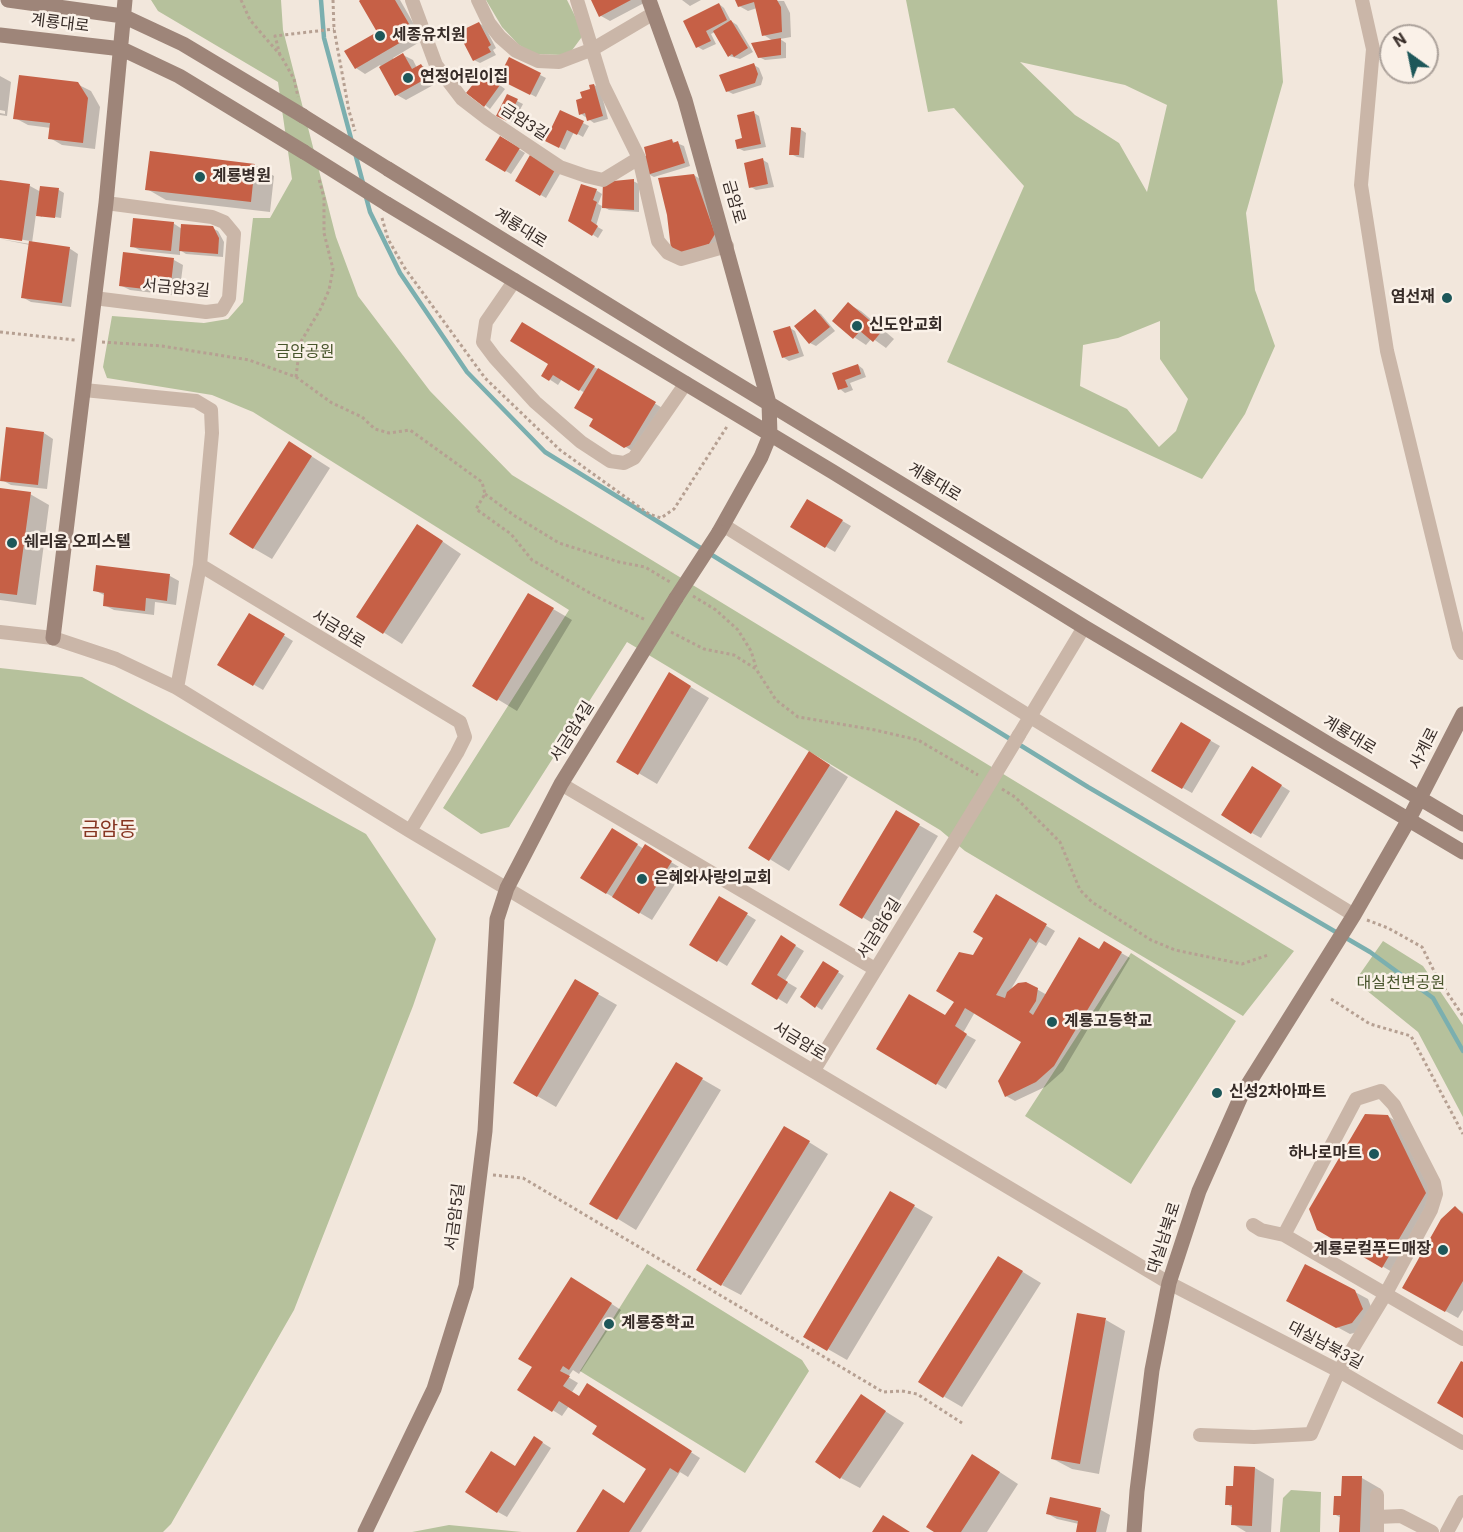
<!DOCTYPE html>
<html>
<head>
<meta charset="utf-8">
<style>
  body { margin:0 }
  #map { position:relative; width:1463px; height:1532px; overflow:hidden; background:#f2e7dc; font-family:Roboto,sans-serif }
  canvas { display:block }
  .north { position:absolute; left:1379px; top:24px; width:60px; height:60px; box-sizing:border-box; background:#faf1e8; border:2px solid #aca29b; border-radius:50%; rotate:327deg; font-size:16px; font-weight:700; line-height:24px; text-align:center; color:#372c28 }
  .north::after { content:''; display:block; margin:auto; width:21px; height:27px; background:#1d5759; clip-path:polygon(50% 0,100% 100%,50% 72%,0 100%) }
</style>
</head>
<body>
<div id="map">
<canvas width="1463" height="1532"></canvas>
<div class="north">N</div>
</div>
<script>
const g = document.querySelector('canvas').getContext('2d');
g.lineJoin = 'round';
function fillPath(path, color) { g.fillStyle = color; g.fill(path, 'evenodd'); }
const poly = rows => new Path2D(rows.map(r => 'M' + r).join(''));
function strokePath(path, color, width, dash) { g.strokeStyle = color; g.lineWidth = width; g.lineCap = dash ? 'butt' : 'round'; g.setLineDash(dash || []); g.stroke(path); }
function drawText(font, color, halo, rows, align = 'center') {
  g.font = font + ' Roboto,"Noto Sans KR",sans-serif'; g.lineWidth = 5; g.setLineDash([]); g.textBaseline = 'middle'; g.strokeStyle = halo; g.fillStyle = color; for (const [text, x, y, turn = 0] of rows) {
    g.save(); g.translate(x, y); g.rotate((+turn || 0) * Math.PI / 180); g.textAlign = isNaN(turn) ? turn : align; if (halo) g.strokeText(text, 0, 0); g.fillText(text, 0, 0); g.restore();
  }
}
fillPath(poly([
  [151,0,281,0,283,30,336,237,358,296,430,391,512,475,1294,951,1243,1016,965,851,940,830,627,642,509,827,481,834,443,808,569,610,253,412,212,395,107,378,103,367,112,316,204,323,228,319,243,302,253,218,270,218,292,179,278,82,158,11],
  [486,0,567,0,584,34,570,53,562,55,535,54,519,45,502,27],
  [906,0,1277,0,1283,82,1246,213,1255,290,1275,346,1245,414,1202,479,947,362,1024,186,954,108,928,112],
  [1020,62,1125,85,1167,105,1147,192,1119,143,1075,115],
  [1160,321,1160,359,1188,399,1176,431,1159,447,1127,409,1080,386,1083,345,1118,338],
  [0,668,82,677,366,834,436,939,413,1006,294,1310,171,1524,163,1532,0,1532],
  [1383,941,1423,966,1463,1025,1463,1117,1418,1032,1355,981],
  [1131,953,1236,1021,1131,1184,1025,1116],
  [647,1264,802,1360,809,1371,745,1473,580,1371],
  [1291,1490,1321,1492,1320,1532,1280,1532,1283,1498],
  [449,1525,522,1532,412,1532]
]), '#b6c19c');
fillPath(poly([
  [363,0,400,0,423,40,393,58,394,60,403,55,413,60,417,68,421,65,431,71,437,83,406,100,397,95,380,65,365,74,356,68,379,33],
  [593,0,642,0,644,3,610,21,601,16],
  [682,0,701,0,690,6],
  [737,0,784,1,790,13,791,37,780,39,786,43,786,58,765,60,759,57,773,41,764,35,757,8,748,11,739,6],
  [719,4,724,8,731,21,737,25,753,52,740,59,729,56,715,32,711,34,716,44,703,50,698,47],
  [479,23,485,27,496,48,493,50,496,55,480,63,474,60],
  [509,59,546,78,536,97,500,78],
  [754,65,759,68,763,78,761,85,733,94,727,91],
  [0,76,11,82,7,116,0,115,0,113,5,114,5,111,0,110],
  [489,77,505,89,490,109,485,105],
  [77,84,91,91,100,107,95,149,62,145,50,138,51,128,28,125,15,118],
  [594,85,600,88,608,119,594,123,581,114,584,99],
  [507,96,523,104,513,123,498,115],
  [561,112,589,126,583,137,574,132,565,150,553,144],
  [754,113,759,116,766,147,744,151,738,148],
  [800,129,806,133,804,158,797,157,791,154],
  [501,138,525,153,511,174,487,160],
  [672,141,684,146,690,166,654,177,648,174],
  [151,153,255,165,274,176,270,212,166,200,147,189],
  [531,157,560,174,546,198,517,181],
  [763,160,768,163,774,187,756,190,751,187],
  [694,175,703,181,723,240,691,259],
  [633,181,639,184,639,212,609,210,604,207],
  [0,182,30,186,41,192,59,190,64,193,61,218,42,215,42,217,36,214,32,243,69,248,78,254,71,307,31,302,22,297,30,245,0,239,30,244,30,241,0,236],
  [596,190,602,194,598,204,602,206,596,226,603,230,598,238,570,220],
  [173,223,182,229,212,228,218,231,224,242,223,257,186,254,180,250,180,255,141,251,132,246],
  [174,260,183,265,179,296,130,290,120,285],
  [848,304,861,311,894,339,886,348,872,338,866,345,854,337],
  [815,311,821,314,835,331,816,346,810,343],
  [523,324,664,409,634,452,591,426,595,418,585,393,562,379,558,385,543,375,550,364],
  [790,328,795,331,804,356,789,361,783,357],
  [858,365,863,369,866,377,850,383,853,390,845,393,840,389,834,374],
  [44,433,53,439,47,489,11,485,2,480],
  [308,454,330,468,272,559,253,548],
  [0,490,30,494,49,505,36,605,0,600],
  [808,501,851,526,835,552,792,527],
  [436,537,461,554,402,644,359,617],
  [98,567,170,576,179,581,176,605,155,602,154,615,114,610,104,605,106,596,94,590],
  [529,595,572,620,517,711,474,685],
  [250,615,293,641,263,690,219,664],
  [669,674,709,698,657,784,618,761],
  [1181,724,1220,746,1192,793,1153,771],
  [828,764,848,777,789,871,750,847],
  [1261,773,1290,791,1261,838,1252,833],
  [896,812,938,836,882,929,841,904],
  [621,835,644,849,645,846,684,870,652,920,606,893],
  [996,896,1055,931,1046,946,1039,942,1011,989,1026,983,1047,995,1099,951,1104,943,1130,958,1063,1071,1045,1087,1015,1101,1006,1096,1023,1041,975,1012,963,1033,976,1040,946,1089,878,1049,946,1017,956,1001,974,957,985,938],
  [720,898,756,920,727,966,691,944],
  [782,938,804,951,785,981,797,988,787,1004,753,983],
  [824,963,844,976,822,1010,802,997],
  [575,981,617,1005,556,1107,515,1083],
  [676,1064,721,1090,636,1230,592,1203],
  [1388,1116,1397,1122,1435,1199,1392,1272,1318,1228],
  [804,1139,828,1154,741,1295,722,1285],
  [891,1193,933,1217,847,1360,805,1336],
  [1455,1208,1463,1212,1463,1310,1458,1318,1404,1288],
  [1018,1269,1041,1283,962,1407,943,1396],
  [581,1284,621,1310,579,1374,573,1370,568,1377,578,1383,572,1392,580,1397,596,1391,700,1458,688,1477,680,1472,641,1532,578,1532,625,1505,648,1468,599,1425,569,1406,562,1416,519,1389],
  [1355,1292,1368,1299,1375,1317,1365,1330,1350,1334,1300,1307],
  [1106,1320,1125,1331,1099,1474,1072,1469,1053,1459],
  [861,1396,904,1423,860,1488,841,1478],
  [535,1438,551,1448,507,1517,498,1512,516,1468],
  [992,1467,1018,1484,987,1532,937,1532],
  [1255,1468,1274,1479,1271,1532,1246,1532,1233,1524,1233,1508,1227,1504,1235,1488],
  [1343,1477,1362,1478,1381,1489,1379,1532,1340,1532,1341,1518,1334,1514,1342,1498],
  [1101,1510,1110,1515,1106,1532,1077,1532,1079,1524,1057,1519,1048,1514]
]), '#0003');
strokePath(poly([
  [321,0,324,38,352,142],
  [355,153,363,183],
  [366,197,370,212,400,273,467,372,545,452,1088,787,1370,952,1433,998,1463,1051]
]), '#7bafaf', 4.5);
fillPath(poly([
  [360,0,395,0,415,34,355,69,344,51,377,32,359,1],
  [591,0,631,0,599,17],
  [735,0,777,0,781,7,782,32,762,36,754,2,738,7],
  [719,3,727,20,706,31,711,41,696,48,683,21],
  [731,20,748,48,734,57,732,54,728,57,713,31],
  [479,22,491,45,488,47,491,52,473,61,458,32],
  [781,38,781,55,758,58,751,43],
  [403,53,412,69,421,64,429,77,395,96,379,67],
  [509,57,541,73,530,95,498,79],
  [754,63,758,74,755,83,726,92,719,75],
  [483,72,500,85,484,107,466,93],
  [19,75,78,82,88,98,83,143,48,139,50,123,13,119],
  [594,84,603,116,587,121,585,113,579,115,576,100,582,98,580,92,590,89,589,85],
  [507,94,518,99,507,121,496,116],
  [560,110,584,121,577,135,567,130,559,148,545,141],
  [754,111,761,144,737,149,735,140,742,138,737,115],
  [791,127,801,128,799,155,789,155],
  [500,136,520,148,505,172,485,160],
  [672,139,673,143,678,141,685,163,647,175,642,157,646,156,644,147],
  [150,151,255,164,251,202,145,190],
  [530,155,555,170,540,196,515,181],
  [763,158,768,184,749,188,744,163],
  [694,174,715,234,709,244,681,255,671,249,667,215,658,178],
  [634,179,634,210,602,208,603,182],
  [0,180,30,184,22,241,0,238],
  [581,184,597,189,593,200,597,202,591,221,598,226,592,236,568,221],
  [40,186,59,188,55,218,36,216],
  [133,218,174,222,171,251,130,247],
  [181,224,213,226,219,238,218,254,179,251],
  [29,241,70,247,62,303,21,298],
  [123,252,174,258,170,292,119,286],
  [848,302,882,331,873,342,860,331,853,339,832,321],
  [815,309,830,327,809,344,794,326],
  [522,322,595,366,579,391,553,375,549,381,541,376,548,364,510,341],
  [790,326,799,353,782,358,773,331],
  [858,364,861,374,845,380,848,387,838,390,832,373],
  [598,368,656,402,630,445,624,448,589,426,593,419,574,408],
  [6,427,44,432,38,485,0,481],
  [289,441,312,456,253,549,229,534],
  [0,488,31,492,17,595,0,593],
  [807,499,843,520,825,548,790,527],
  [417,524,443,541,383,634,356,617],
  [96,565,170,574,167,601,146,598,145,611,103,606,104,593,93,591],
  [528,593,554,608,497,701,472,686],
  [249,613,285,634,253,686,217,665],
  [669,672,691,686,638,775,616,762],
  [1181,722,1211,740,1182,789,1151,771],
  [809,751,830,765,769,861,748,848],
  [1252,766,1282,785,1251,834,1221,815],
  [896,810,920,824,862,919,839,905],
  [612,828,638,844,606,894,580,878],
  [645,844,672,861,639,914,612,897],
  [996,894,1047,924,1036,943,1030,938,996,995,1005,998,1007,992,1018,983,1026,982,1038,988,1036,1001,1029,1012,1033,1015,1079,937,1099,949,1104,941,1122,952,1054,1066,1036,1082,1005,1097,998,1081,1021,1042,965,1008,955,1026,967,1034,936,1085,876,1049,909,994,945,1015,954,1002,936,991,959,952,973,955,983,938,973,932],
  [719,896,748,913,717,962,689,945],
  [781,935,796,945,777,975,788,982,777,1000,751,984],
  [823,961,839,971,815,1008,800,997],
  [575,979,599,993,537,1097,513,1083],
  [676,1062,703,1078,617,1220,589,1204],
  [1365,1114,1388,1115,1426,1193,1382,1268,1317,1230,1309,1209],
  [784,1126,810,1141,721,1286,696,1270],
  [890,1191,915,1205,827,1351,803,1337],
  [1455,1206,1463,1214,1463,1281,1445,1312,1402,1288,1441,1219],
  [998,1256,1023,1271,943,1398,918,1382],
  [1305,1264,1355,1290,1363,1309,1352,1323,1336,1328,1286,1301],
  [571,1277,612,1303,569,1370,563,1366,560,1371,570,1376,563,1386,579,1396,587,1383,692,1451,678,1473,670,1468,629,1532,576,1532,603,1489,624,1503,646,1469,592,1434,597,1426,559,1401,552,1412,517,1390,532,1367,518,1359],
  [1077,1313,1106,1318,1080,1464,1051,1459],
  [1461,1361,1463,1362,1463,1418,1437,1403],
  [861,1394,886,1411,840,1479,815,1462],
  [534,1436,543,1442,497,1513,465,1492,491,1451,515,1466],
  [972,1454,1000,1472,961,1532,934,1532,926,1527],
  [1234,1466,1255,1467,1252,1526,1231,1525,1232,1505,1225,1505,1226,1486,1233,1486],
  [1342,1476,1362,1476,1360,1532,1339,1532,1340,1515,1333,1515,1334,1496,1341,1496],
  [1050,1497,1101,1508,1096,1532,1076,1532,1078,1521,1046,1514],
  [883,1515,910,1532,872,1532]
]), '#c66046');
strokePath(poly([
  [241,0,250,20,281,56,294,79,298,97],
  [333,0,334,29,349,111,355,131],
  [280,55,275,36,334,29],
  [382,218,388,239,404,267,485,378,560,450,649,514,661,518,674,509,728,425],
  [0,332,75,340],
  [102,342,162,346,249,360,296,377,332,403,362,417,375,429,389,433,410,430,482,482,485,494,476,509,511,534,532,560,597,597,646,620],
  [296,377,300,343,320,310,329,290,333,269,324,233,324,198,319,179],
  [485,494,515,516,559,543,619,562,645,567,670,582],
  [693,596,716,610,738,630,751,651,756,667],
  [671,632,704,649,734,655,756,669,776,700,798,717,875,730,918,740,978,775],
  [1002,789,1015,797,1060,842,1080,890,1092,902,1151,940,1175,950,1242,964,1268,955],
  [1367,920,1388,928,1422,947,1438,979,1463,1016],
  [1331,999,1370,1024,1411,1036,1463,1134],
  [493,1175,523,1178,883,1392,902,1391,917,1394,962,1423]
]), '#b6a092', 3, [3, 3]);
strokePath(poly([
  [412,0,436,65,462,99,488,119,560,167,586,176,603,180,639,158],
  [478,0,489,23,500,37,516,51,538,61,559,62,593,49,654,13],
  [577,0,603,85,639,158,658,241,668,253,681,259,727,246],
  [1362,0,1373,49,1361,185,1387,351,1459,646,1463,653],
  [515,280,486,322,483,342,495,358,535,402,581,442,610,461,624,463,634,458,686,383],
  [94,298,206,312,222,310,229,298,234,234,224,222,212,217,106,203],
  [84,390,196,401,211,410,212,433,200,565,177,688],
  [723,525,1029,716,1354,915],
  [200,565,460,722,465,737,457,753,410,831],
  [0,632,53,638,116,659,177,688,410,831,1169,1283,1339,1371,1463,1443],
  [1019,735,1084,627],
  [561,784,875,969],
  [814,1070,976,806],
  [1253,1225,1261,1230,1284,1235,1463,1339],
  [1200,1435,1254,1437,1311,1434,1339,1371,1385,1295,1431,1210,1436,1194,1434,1183,1394,1105,1381,1091,1356,1099,1284,1235],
  [1377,1524,1377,1495],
  [1377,1532,1377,1517,1401,1516,1432,1532],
  [1447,1532,1463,1502]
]), '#cab6a8', 14);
strokePath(poly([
  [8,0,123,16,183,44,303,116],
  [649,0,685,100,769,403,770,435,761,457,719,532],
  [0,35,122,49,179,76,304,152],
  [388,169,681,350,1330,745,1463,824],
  [387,204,833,472,1084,627,1463,852],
  [53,638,106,203,125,0],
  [365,1532,434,1389,466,1286,485,1131,497,919,507,888,561,784,676,598],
  [1134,1532,1137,1491,1152,1370,1169,1283,1199,1191,1242,1094,1354,915,1408,821,1463,714]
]), '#9e8579', 15);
strokePath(poly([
  [976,806,1019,735]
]), '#cab6a8', 14);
strokePath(poly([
  [303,116,388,169],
  [304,152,387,204],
  [676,598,719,532]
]), '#9e8579', 15);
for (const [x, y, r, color] of [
  [380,36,6,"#1d5759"],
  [408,78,6,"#1d5759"],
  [200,177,6,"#1d5759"],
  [1447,298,6,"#1d5759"],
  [857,326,6,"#1d5759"],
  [12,543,6,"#1d5759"],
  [642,879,6,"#1d5759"],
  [1052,1022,6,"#1d5759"],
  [1217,1093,6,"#1d5759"],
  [1374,1154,6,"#1d5759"],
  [1443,1250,6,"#1d5759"],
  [609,1324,6,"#1d5759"]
]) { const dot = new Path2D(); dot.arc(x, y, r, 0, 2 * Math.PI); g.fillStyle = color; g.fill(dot); strokePath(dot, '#faf1e8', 2); }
drawText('16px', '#372c28', '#faf1e8', [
  ["계룡대로",60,24,7],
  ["금암3길",524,123,33],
  ["금암로",733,202,74],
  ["계룡대로",520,229,32],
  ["서금암3길",176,289,5],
  ["계룡대로",934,483,31],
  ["서금암로",338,630,31],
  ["서금암4길",573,732,-58],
  ["계룡대로",1349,736,31],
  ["사계로",1425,749,-63],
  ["서금암6길",880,929,-58],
  ["서금암로",799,1042,31],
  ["서금암5길",456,1217,-83],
  ["대실남북로",1165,1238,-72],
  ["대실남북3길",1325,1346,28]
]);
drawText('bold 16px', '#372c28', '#faf1e8', [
  ["세종유치원",392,36],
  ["연정어린이집",420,78],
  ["계룡병원",212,177],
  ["염선재",1435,298,"right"],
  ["신도안교회",869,326],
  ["쉐리움 오피스텔",24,543],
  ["은혜와사랑의교회",654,879],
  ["계룡고등학교",1064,1022],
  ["신성2차아파트",1229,1093],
  ["하나로마트",1362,1154,"right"],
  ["계룡로컬푸드매장",1431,1250,"right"],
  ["계룡중학교",621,1324]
], 'left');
drawText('16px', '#48552c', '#faf1e8', [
  ["금암공원",305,353],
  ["대실천변공원",1401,984]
]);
drawText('20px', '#863521', '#faf1e8', [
  ["금암동",109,831]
]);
</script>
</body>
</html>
